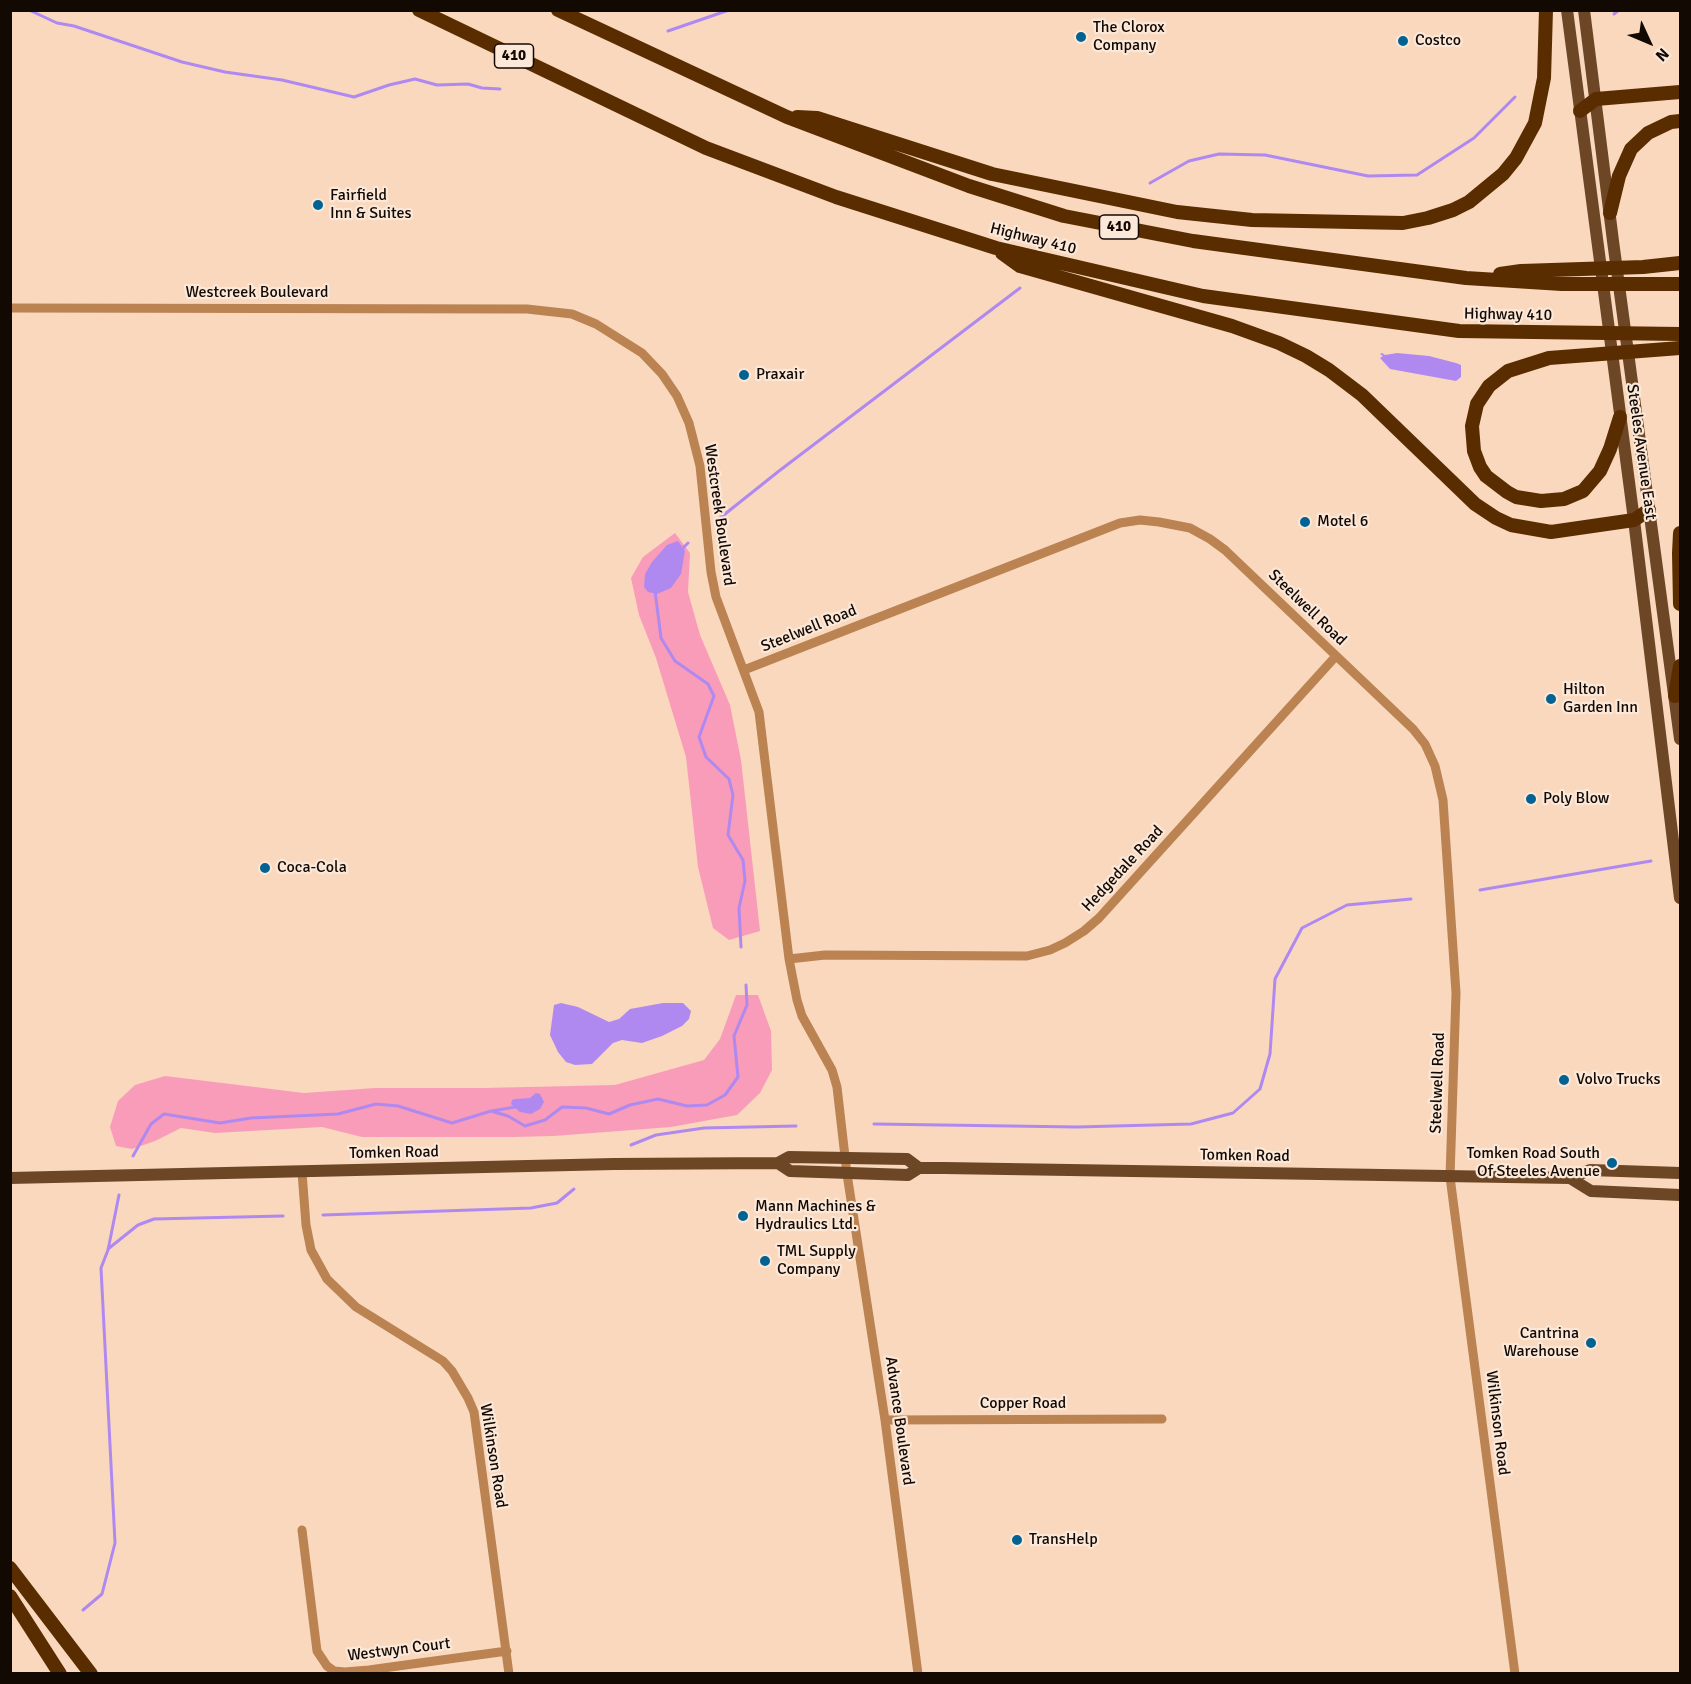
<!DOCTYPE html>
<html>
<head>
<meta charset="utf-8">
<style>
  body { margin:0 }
  #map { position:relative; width:1691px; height:1684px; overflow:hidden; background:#f9d8be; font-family:Signika,sans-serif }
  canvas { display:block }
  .frame { position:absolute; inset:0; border:12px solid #130903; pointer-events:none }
  .north { position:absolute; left:1619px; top:12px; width:60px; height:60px; -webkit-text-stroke:4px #fce8d8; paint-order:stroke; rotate:134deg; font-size:16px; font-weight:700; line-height:24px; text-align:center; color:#130903 }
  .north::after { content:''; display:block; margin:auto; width:21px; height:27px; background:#130903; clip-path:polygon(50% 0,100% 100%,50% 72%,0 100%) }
</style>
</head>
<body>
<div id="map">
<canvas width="1691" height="1684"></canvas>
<div class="frame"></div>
<div class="north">N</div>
</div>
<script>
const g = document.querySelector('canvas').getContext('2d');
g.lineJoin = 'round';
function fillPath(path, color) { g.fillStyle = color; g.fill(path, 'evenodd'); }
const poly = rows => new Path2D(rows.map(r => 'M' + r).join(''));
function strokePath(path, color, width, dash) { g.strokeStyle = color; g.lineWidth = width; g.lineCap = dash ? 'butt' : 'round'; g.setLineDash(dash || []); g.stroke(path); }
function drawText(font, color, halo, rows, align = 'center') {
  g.font = font + ' Signika,sans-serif'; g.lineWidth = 4.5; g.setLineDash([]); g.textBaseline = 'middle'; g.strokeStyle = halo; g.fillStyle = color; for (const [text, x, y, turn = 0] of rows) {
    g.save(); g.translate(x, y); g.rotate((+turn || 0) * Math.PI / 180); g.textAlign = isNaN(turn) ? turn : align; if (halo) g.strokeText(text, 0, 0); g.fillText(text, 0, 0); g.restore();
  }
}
fillPath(poly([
  [675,533,690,553,688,592,700,635,730,705,741,760,760,931,729,940,713,928,698,867,686,757,656,658,639,615,631,578,643,557],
  [736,995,758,995,771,1031,772,1070,760,1093,737,1115,671,1127,554,1136,513,1137,362,1137,322,1127,215,1133,181,1128,155,1141,132,1149,116,1146,110,1127,118,1101,135,1085,165,1076,304,1093,375,1088,484,1088,615,1085,704,1060,720,1039]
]), '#f99cb9');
fillPath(poly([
  [1382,353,1385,355,1397,353,1429,356,1456,363,1461,365,1461,377,1456,381,1390,369,1380,358,1383,356,1380,354],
  [678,541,685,551,681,574,671,588,657,594,648,592,644,587,645,574,652,562,667,545],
  [561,1003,578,1007,609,1022,619,1019,630,1009,663,1003,683,1003,691,1011,689,1019,682,1026,662,1036,642,1043,622,1040,613,1043,592,1064,575,1065,566,1062,558,1052,550,1035,554,1005],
  [536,1093,540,1094,544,1102,540,1109,531,1114,520,1112,511,1104,512,1100,515,1099,530,1098]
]), '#b089f0');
strokePath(poly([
  [29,10,57,23,74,26,182,62,225,72,282,80,354,97,389,85,415,79,437,85,468,84,482,88,500,89],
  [1614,14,1619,10],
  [668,31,729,10],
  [1150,183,1189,161,1219,154,1265,155,1368,176,1417,175,1474,138,1515,97],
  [720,518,779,471,1020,288],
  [681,550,688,543],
  [655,591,661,638,675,661,708,684,714,696,699,737,706,757,729,779,733,795,728,835,743,860,745,881,739,908,741,947],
  [1480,890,1651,861],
  [492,1111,515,1107],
  [874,1124,1077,1127,1191,1124,1233,1113,1260,1089,1270,1054,1275,979,1302,928,1347,905,1411,899],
  [631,1145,656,1135,704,1128,796,1126],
  [133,1156,151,1124,164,1114,220,1123,251,1118,338,1114,376,1104,398,1106,452,1123,491,1111,508,1116,525,1126,545,1120,562,1107,586,1108,609,1114,630,1105,658,1099,687,1106,707,1105,725,1095,738,1077,734,1036,747,1005,746,985],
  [323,1215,531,1208,557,1203,574,1189],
  [108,1249,138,1225,154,1219,283,1216],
  [83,1610,102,1594,115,1543,101,1268,108,1250,119,1195]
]), '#b089f0', 3);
strokePath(poly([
  [10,308,527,309,572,314,596,324,642,353,662,374,677,396,689,423,700,466,711,572,716,597,759,712,789,959,797,1000,802,1016,832,1070,837,1087,847,1174,885,1420,918,1674],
  [744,670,1120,523,1140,520,1159,522,1190,528,1210,539,1225,550,1413,729,1425,744,1435,766,1443,800,1456,993,1450,1177,1515,1674],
  [789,959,825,955,1027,956,1050,950,1065,943,1084,931,1099,918,1336,656],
  [302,1172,306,1225,311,1250,327,1279,356,1307,443,1361,452,1371,468,1398,474,1412,509,1674],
  [885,1420,1162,1419],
  [302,1530,317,1651,327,1666,334,1671,345,1672,369,1670,507,1651]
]), '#bb8252', 9);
strokePath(poly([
  [1567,10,1634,520,1680,898],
  [1584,10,1613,241,1680,739],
  [778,1163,790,1171,908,1175,919,1168,944,1168,1570,1178,1590,1170,1680,1173],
  [10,1178,614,1164,778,1163,789,1157,907,1159,919,1168],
  [1570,1178,1591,1191,1680,1195]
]), '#6d4625', 12);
strokePath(poly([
  [419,10,706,148,836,197,996,248,1203,296,1459,331,1680,334],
  [558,10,787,117,969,186,1064,216,1193,241,1466,278,1562,284,1680,284],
  [1580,111,1596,99,1680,92],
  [797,117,817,118,992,174,1177,212,1252,220,1403,223,1428,218,1453,210,1469,202,1503,174,1516,158,1535,123,1544,78,1546,10],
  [1610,213,1619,176,1631,149,1648,133,1671,122,1680,121],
  [1002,253,1020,266,1232,326,1279,343,1306,356,1329,370,1362,395,1475,504,1496,518,1511,525,1551,532,1634,520,1649,510],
  [1500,274,1521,271,1643,267,1680,263],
  [1620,417,1610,449,1600,471,1583,491,1564,499,1541,501,1516,497,1507,492,1486,476,1480,467,1474,451,1472,426,1477,404,1489,386,1508,371,1549,358,1680,348],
  [1680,533,1679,553,1680,604],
  [1675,696,1680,666],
  [10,1568,91,1674],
  [10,1596,60,1674]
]), '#592d00', 14);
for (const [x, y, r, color] of [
  [1081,37,6,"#026292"],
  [1403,41,6,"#026292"],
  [318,205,6,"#026292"],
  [744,375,6,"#026292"],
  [1305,522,6,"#026292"],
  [1551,699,6,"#026292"],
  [1531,799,6,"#026292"],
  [265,868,6,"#026292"],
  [1564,1080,6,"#026292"],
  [1612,1163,6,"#026292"],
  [743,1216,6,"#026292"],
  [765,1261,6,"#026292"],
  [1591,1343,6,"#026292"],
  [1017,1540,6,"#026292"]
]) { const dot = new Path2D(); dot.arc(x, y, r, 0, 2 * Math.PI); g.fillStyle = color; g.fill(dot); strokePath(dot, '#fce8d8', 2); }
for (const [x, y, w] of [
  [514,56,39],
  [1119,227,39]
]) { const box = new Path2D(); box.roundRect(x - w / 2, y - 12, w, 24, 4.5); g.fillStyle = '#fce8d8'; g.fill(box); strokePath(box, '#130903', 1.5); }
drawText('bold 15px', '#130903', null, [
  ["410",514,56],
  ["410",1119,227]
]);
drawText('16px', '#130903', '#fce8d8', [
  ["The Clorox",1093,28],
  ["Company",1093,46],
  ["Costco",1415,41],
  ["Fairfield",330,196],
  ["Inn & Suites",330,214],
  ["Praxair",756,375],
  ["Motel 6",1317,522],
  ["Hilton",1563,690],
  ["Garden Inn",1563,708],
  ["Poly Blow",1543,799],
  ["Coca-Cola",277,868],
  ["Volvo Trucks",1576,1080],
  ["Tomken Road South",1600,1154,"right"],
  ["Of Steeles Avenue",1600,1172,"right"],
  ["Mann Machines &",755,1207],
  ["Hydraulics Ltd.",755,1225],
  ["TML Supply",777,1252],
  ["Company",777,1270],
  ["Cantrina",1579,1334,"right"],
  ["Warehouse",1579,1352,"right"],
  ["TransHelp",1029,1540]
], 'left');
drawText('16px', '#130903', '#fce8d8', [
  ["Highway 410",1033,239,14],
  ["Westcreek Boulevard",257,293],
  ["Highway 410",1508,315,1],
  ["Steeles Avenue East",1641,452,82],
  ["Westcreek Boulevard",719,515,82],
  ["Steelwell Road",1307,608,44],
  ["Steelwell Road",809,629,-22],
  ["Hedgedale Road",1123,869,-47],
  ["Steelwell Road",1438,1083,-88],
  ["Tomken Road",394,1153,-1],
  ["Tomken Road",1245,1156,1],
  ["Copper Road",1023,1404],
  ["Advance Boulevard",899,1421,82],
  ["Wilkinson Road",1497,1423,83],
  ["Wilkinson Road",493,1456,81],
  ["Westwyn Court",399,1650,-7]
]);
</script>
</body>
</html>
